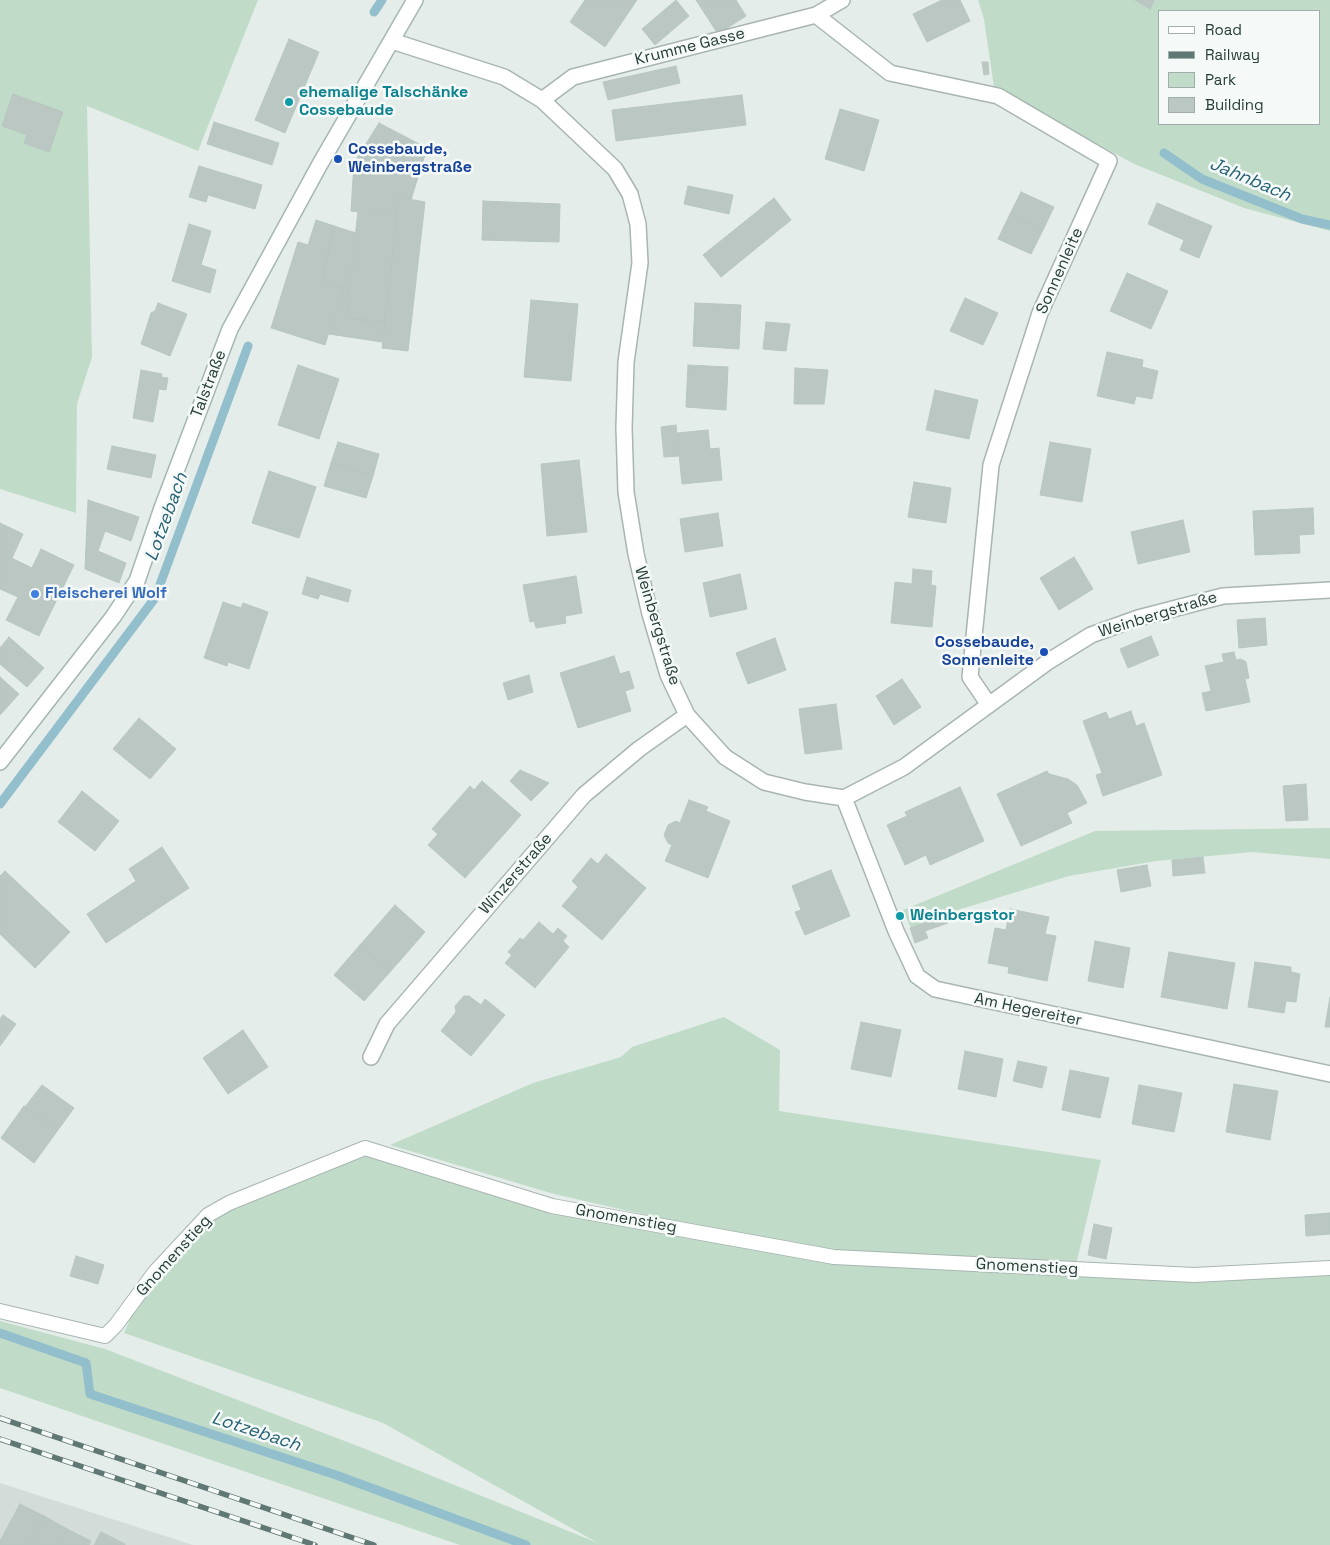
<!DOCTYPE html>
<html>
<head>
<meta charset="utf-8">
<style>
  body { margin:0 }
  #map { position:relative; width:1330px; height:1545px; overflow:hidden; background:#e5edea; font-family:"Space Grotesk",sans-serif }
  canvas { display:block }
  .legend { position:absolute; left:1158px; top:10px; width:162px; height:115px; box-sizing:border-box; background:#f5f9f8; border:1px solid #a2aeab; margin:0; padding:6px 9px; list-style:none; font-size:15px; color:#263d38 }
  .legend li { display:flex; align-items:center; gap:10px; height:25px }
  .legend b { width:25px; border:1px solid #a2aeab }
</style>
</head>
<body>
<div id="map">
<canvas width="1330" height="1545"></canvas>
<ul class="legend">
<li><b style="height:6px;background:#fff"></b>Road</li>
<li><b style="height:6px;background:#607873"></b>Railway</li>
<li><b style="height:14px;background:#c0dcc9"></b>Park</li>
<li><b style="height:14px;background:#bac7c3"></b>Building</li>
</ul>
</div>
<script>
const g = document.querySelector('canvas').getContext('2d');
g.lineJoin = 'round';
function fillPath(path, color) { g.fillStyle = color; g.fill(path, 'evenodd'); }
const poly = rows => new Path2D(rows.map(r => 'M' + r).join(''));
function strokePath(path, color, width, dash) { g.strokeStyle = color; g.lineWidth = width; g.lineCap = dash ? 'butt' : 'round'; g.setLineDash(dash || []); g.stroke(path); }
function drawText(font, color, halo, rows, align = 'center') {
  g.font = font + ' "Space Grotesk",sans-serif'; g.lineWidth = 5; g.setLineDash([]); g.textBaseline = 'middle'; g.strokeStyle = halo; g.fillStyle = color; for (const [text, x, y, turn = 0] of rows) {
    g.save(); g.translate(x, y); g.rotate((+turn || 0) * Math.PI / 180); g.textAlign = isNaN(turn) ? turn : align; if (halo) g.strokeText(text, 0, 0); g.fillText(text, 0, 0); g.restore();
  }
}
fillPath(poly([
  [0,1483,193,1545,0,1545]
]), '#d3dcd9');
fillPath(poly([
  [0,0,258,0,198,151,87,106,92,357,77,404,76,513,0,489],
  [978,0,1330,0,1330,231,1244,208,1134,164,994,87,984,19],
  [1159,11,1319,11,1319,124,1159,124],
  [1330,828,1330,859,1252,852,1156,861,1069,876,961,909,911,928,903,910,1095,831],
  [724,1017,780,1050,779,1111,1101,1160,1075,1269,1330,1268,1330,1545,460,1545,0,1388,0,1321,105,1349,368,1450,598,1543,383,1423,124,1333,152,1268,215,1201,229,1202,365,1148,552,1206,699,1227,554,1194,390,1145,533,1083,621,1057,632,1047]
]), '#c0dcc9');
strokePath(poly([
  [374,12,382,0],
  [1164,153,1202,179,1302,219,1330,225],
  [0,804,155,598,248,346],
  [0,1333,86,1363,90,1394,336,1475,526,1545]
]), '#93bfcc', 9);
const building = poly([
  [585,0,637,0,605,47,570,22,585,0],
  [676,0,689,16,655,45,642,29,676,0],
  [696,0,736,0,746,16,718,34,696,0],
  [942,0,960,0,970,21,927,42,913,14,942,0],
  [1135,0,1154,0,1150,9,1135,0],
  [289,39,319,52,285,133,255,120,289,39],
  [982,62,988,62,989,74,984,75,982,62],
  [676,66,680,83,608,100,603,82,676,66],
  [13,94,63,112,49,152,24,143,27,135,2,126,13,94],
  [742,95,746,125,616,141,612,110,742,95],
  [840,109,879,120,864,171,825,159,840,109],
  [214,122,279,143,272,165,207,144,214,122],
  [379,123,427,148,411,200,397,197,395,216,351,211,354,163,379,123],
  [199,166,262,185,255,209,208,195,206,202,189,197,199,166],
  [688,186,733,195,729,214,684,204,688,186],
  [1021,192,1054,207,1043,230,1010,214,1021,192],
  [397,197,425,202,408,351,382,348,397,216,395,216,397,197],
  [774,198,791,220,721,277,703,255,774,198],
  [483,201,560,204,559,242,482,240,483,201],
  [1157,203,1212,226,1199,258,1180,250,1184,240,1148,224,1157,203],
  [358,211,397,216,385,322,346,318,358,211],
  [1010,214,1043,230,1031,254,998,239,1010,214],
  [316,220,334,226,322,281,343,288,325,345,271,328,298,242,308,245,316,220],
  [189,224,211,231,201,265,216,270,210,293,172,281,189,224],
  [334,226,356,233,346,318,385,322,382,342,329,334,343,288,322,281,334,226],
  [1127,273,1168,291,1151,329,1110,311,1127,273],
  [965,298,998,313,983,345,950,331,965,298],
  [531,300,578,304,571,381,524,377,531,300],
  [158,303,187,314,170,356,141,344,151,313,155,311,158,303],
  [695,303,741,305,739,349,693,346,695,303],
  [766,322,790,324,786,351,763,349,766,322],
  [1107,352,1143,360,1142,367,1158,371,1152,399,1136,396,1134,404,1097,396,1107,352],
  [298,365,339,379,319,439,278,425,298,365],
  [688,365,728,367,726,410,686,407,688,365],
  [795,368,828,370,824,404,794,404,795,368],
  [141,370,162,374,161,377,168,378,166,390,159,389,153,422,133,418,141,370],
  [935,390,978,400,969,439,926,430,935,390],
  [676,425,679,456,664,457,661,427,676,425],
  [708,430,710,449,719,448,722,480,682,484,677,433,708,430],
  [338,442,379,454,373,476,331,463,338,442],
  [1050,442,1091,449,1082,502,1040,495,1050,442],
  [112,446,156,455,151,478,107,469,112,446],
  [579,460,587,532,547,536,541,464,579,460],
  [331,463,373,476,366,498,324,486,331,463],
  [269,471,316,487,299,538,252,523,269,471],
  [914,482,951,488,946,523,908,517,914,482],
  [88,500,139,517,131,541,105,531,98,551,126,563,119,583,85,569,88,500],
  [1313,508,1314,534,1299,535,1300,553,1255,555,1253,511,1313,508],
  [718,513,723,546,685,552,680,519,718,513],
  [1183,520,1190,552,1138,564,1131,532,1183,520],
  [0,523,23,534,12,558,5,555,0,564,0,523],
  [41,549,74,565,39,636,6,620,18,597,0,589,0,564,5,555,32,568,41,549],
  [1074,557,1093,589,1059,610,1040,578,1074,557],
  [913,569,932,571,931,585,936,586,932,627,891,623,895,582,912,584,913,569],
  [740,574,747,609,710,617,703,583,740,574],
  [576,576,582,613,565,616,566,623,536,628,534,621,530,622,523,585,576,576],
  [307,577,351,590,348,602,320,594,318,599,302,594,307,577],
  [223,602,241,608,243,603,268,612,249,669,228,662,227,666,204,658,223,602],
  [1265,618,1267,645,1239,648,1237,620,1265,618],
  [1151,636,1159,655,1128,668,1120,649,1151,636],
  [9,637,44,668,27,687,0,664,0,648,9,637],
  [775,638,786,670,748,684,736,653,775,638],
  [1234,652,1236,660,1241,659,1246,662,1249,678,1245,679,1250,702,1206,711,1202,693,1211,691,1205,666,1224,662,1222,654,1234,652],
  [614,656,620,674,629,671,634,688,625,691,631,711,578,728,560,673,614,656],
  [529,675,533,692,508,700,503,683,529,675],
  [0,677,19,694,0,715,0,677],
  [902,679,921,707,894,725,876,696,902,679],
  [836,704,842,749,805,754,799,709,836,704],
  [1131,711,1136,726,1144,723,1162,775,1103,796,1096,775,1102,773,1083,721,1106,712,1109,719,1131,711],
  [139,718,176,749,150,779,113,749,139,718],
  [520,770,549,783,531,801,510,781,520,770],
  [1047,771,1049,774,1068,779,1077,785,1087,803,1067,813,1072,823,1021,846,997,794,1047,771],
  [482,781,521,815,465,878,428,845,438,834,432,829,470,786,474,790,482,781],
  [1306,784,1308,820,1286,821,1283,786,1306,784],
  [960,787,984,841,930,865,926,855,905,865,887,825,907,816,905,812,960,787],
  [82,791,119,821,95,851,58,822,82,791],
  [689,800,708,807,706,811,730,821,708,878,665,861,672,845,668,843,664,835,668,825,676,821,680,823,689,800],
  [162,847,189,888,106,943,87,914,136,881,129,869,162,847],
  [606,854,646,888,602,940,562,906,578,887,572,881,591,858,598,864,606,854],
  [1203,857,1205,873,1173,876,1172,860,1203,857],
  [1147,865,1151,886,1121,892,1117,870,1147,865],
  [831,870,850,916,805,935,795,912,801,910,792,886,831,870],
  [5,871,70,932,35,968,0,934,0,876,5,871],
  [395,905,425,932,390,972,360,945,395,905],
  [1010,909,1049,917,1045,934,1056,936,1047,981,1008,973,1009,967,988,963,995,928,1006,930,1010,909],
  [945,916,948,923,925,931,928,938,915,943,910,928,945,916],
  [539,922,553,934,558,928,567,936,563,941,569,947,535,988,505,963,512,955,508,952,520,938,523,940,539,922],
  [1095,941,1130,948,1123,988,1088,981,1095,941],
  [360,945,390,972,364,1001,334,975,360,945],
  [1169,952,1235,963,1227,1009,1161,997,1169,952],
  [1255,962,1291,967,1291,972,1300,974,1296,1002,1286,1001,1284,1013,1248,1007,1255,962],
  [464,996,469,996,481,1005,485,999,505,1015,471,1056,441,1031,456,1012,455,1006,464,996],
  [1330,997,1330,1027,1325,1027,1330,997],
  [3,1015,16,1024,0,1046,0,1019,3,1015],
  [861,1022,901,1030,891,1077,851,1069,861,1022],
  [243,1030,268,1067,228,1094,203,1058,243,1030],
  [965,1051,1003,1059,996,1097,958,1089,965,1051],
  [1018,1061,1047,1067,1042,1088,1013,1081,1018,1061],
  [1070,1070,1109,1078,1100,1118,1062,1110,1070,1070],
  [1234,1084,1278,1091,1270,1140,1226,1132,1234,1084],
  [42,1085,74,1108,58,1130,25,1107,42,1085],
  [1139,1085,1182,1093,1174,1132,1132,1124,1139,1085],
  [24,1106,58,1130,34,1163,1,1138,24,1106],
  [1330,1213,1330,1234,1306,1236,1305,1215,1330,1213],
  [1094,1224,1112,1228,1106,1259,1088,1255,1094,1224],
  [76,1256,104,1265,98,1284,70,1276,76,1256],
  [20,1504,44,1516,29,1545,0,1545,0,1541,20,1504],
  [44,1516,67,1529,58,1545,29,1545,44,1516],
  [67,1529,91,1541,89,1545,58,1545,67,1529],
  [101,1532,125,1544,125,1545,94,1545,101,1532]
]);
fillPath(building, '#bac7c3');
strokePath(building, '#b8c6c1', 1);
const lane = poly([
  [0,1311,105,1336,116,1325,155,1272,208,1215,229,1203,365,1148,552,1206,834,1257,1194,1275,1330,1268]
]);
const street = poly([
  [816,15,890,73,998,96,1109,161,1040,313,991,465,970,677,989,705],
  [392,41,504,77,542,100,615,169,630,194,638,224,640,263,626,362,624,428,626,492,636,554,650,614,668,675,687,715,725,757,764,782,805,792,844,798,904,767,1049,661,1091,635,1138,618,1223,596,1330,590],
  [542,100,573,77,816,15,842,0],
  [844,798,896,931,917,976,935,989,1330,1074],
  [371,1057,387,1024,584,795,639,749,687,715]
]);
const secondary = poly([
  [0,762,113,617,137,581,162,508,230,329,320,164,415,0]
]);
strokePath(lane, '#a8b5b1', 16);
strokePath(street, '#a8b5b1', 18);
strokePath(secondary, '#a4b7b2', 18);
strokePath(lane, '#fff', 14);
strokePath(street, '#fff', 15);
strokePath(secondary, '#fff', 15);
const rail = poly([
  [0,1418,374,1545],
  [0,1439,315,1545]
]);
strokePath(rail, '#607873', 5.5);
strokePath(rail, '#f5f9f8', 4, [11]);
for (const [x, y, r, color] of [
  [289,102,5,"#0f9aa8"],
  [338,159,5,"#1a4fb4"],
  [35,594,5,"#3f7fe0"],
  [1044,652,5,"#1a4fb4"],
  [900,916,5,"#0f9aa8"]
]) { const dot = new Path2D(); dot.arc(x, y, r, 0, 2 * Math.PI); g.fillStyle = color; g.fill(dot); strokePath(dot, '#f5f9f8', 2); }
drawText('16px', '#263d38', '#f5f9f8', [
  ["Krumme Gasse",690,47,-14],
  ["Sonnenleite",1060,271,-66],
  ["Talstraße",209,384,-69],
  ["Weinbergstraße",1158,615,-17],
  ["Weinbergstraße",657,626,73],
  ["Winzerstraße",516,874,-49],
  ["Am Hegereiter",1028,1010,12],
  ["Gnomenstieg",626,1219,10],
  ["Gnomenstieg",174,1256,-48],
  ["Gnomenstieg",1027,1267,3]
]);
drawText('bold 16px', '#0d838f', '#f5f9f8', [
  ["ehemalige Talschänke",299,93],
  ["Cossebaude",299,111],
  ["Weinbergstor",910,916]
], 'left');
drawText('bold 16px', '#164399', '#f5f9f8', [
  ["Cossebaude,",348,150],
  ["Weinbergstraße",348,168],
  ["Cossebaude,",1034,643,"right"],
  ["Sonnenleite",1034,661,"right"]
], 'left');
drawText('bold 16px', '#366cbe', '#f5f9f8', [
  ["Fleischerei Wolf",45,594]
], 'left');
drawText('italic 18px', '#256174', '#f5f9f8', [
  ["Jahnbach",1250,180,23],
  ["Lotzebach",167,517,-70],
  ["Lotzebach",256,1432,18]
]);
</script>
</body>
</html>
